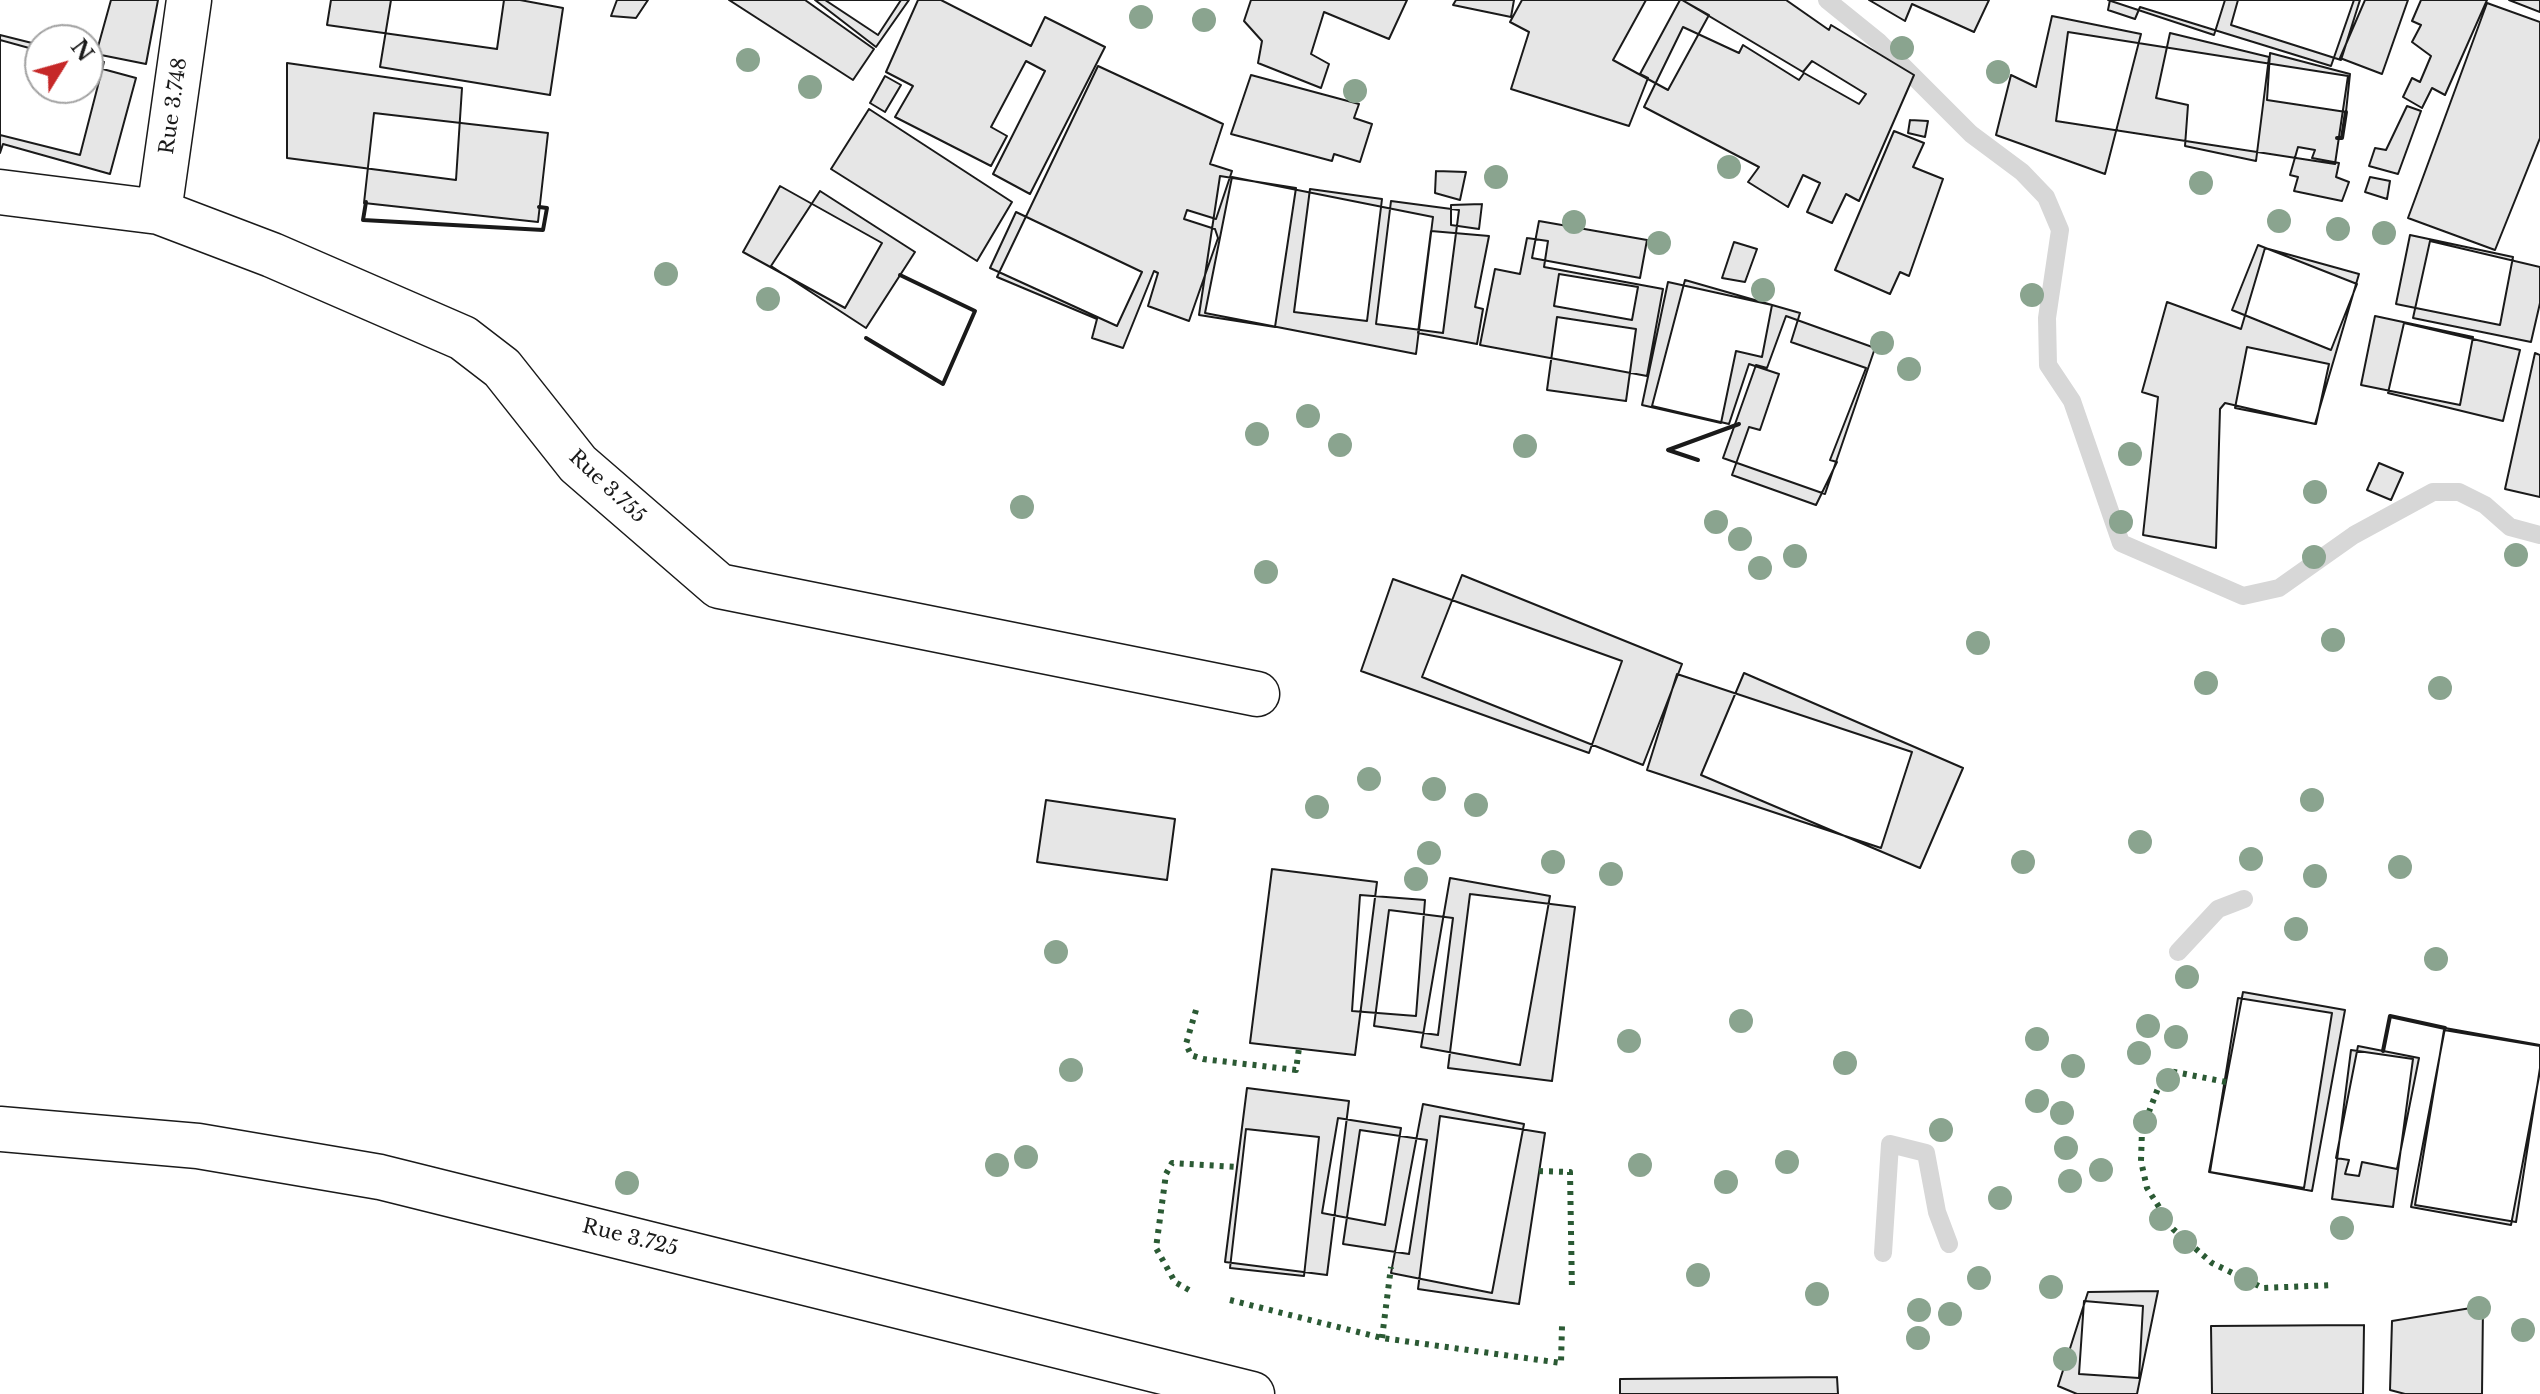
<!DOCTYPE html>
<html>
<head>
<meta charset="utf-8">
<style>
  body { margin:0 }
  #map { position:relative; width:2540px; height:1394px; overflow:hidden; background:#fff; font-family:"Libre Baskerville",serif }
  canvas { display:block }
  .north { position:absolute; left:24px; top:24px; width:80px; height:80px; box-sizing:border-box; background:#fff; border:2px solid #a3a3a3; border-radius:50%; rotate:53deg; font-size:22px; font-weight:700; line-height:32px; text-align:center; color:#1a1a1a }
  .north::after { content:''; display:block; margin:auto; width:28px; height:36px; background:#c62828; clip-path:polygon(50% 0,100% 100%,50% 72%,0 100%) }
</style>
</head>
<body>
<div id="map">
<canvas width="2540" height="1394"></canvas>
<div class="north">N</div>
</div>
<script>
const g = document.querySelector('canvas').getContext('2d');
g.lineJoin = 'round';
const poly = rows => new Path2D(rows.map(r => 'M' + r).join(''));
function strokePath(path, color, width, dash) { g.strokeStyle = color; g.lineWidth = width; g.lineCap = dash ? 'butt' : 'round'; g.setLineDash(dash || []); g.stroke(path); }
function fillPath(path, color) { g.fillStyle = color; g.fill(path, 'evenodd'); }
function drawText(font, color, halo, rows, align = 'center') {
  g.font = font + ' "Libre Baskerville",serif'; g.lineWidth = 6; g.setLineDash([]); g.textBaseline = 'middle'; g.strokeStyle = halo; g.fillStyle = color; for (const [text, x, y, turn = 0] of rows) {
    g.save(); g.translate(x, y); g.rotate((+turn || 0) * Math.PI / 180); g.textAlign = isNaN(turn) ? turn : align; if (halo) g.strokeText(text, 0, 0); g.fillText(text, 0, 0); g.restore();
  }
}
strokePath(poly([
  [1827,0,1879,42,1971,134,2022,172,2046,197,2060,230,2047,318,2048,365,2072,401,2121,543,2243,596,2279,588,2354,535,2433,492,2459,492,2485,505,2510,527,2540,535],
  [2178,952,2218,909,2244,899],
  [1883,1253,1890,1144,1926,1153,1937,1212,1949,1244]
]), '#d7d7d7', 18);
const building = poly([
  [111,0,158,0,146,64,96,54,111,0],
  [331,0,504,0,497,49,327,25,331,0],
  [391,0,520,0,563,8,550,95,380,67,391,0],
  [617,0,648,0,636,18,611,16,617,0],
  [729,0,805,0,874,49,853,80,729,0],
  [815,0,909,0,876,47,815,0],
  [825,0,901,0,878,35,825,0],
  [918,0,941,0,1031,46,1045,17,1105,47,1030,194,993,174,1045,71,1026,61,991,127,1007,136,991,166,895,117,913,86,886,72,918,0],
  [1251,0,1407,0,1389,39,1324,12,1311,54,1329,64,1321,88,1258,63,1262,41,1244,21,1251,0],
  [1456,0,1514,0,1511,17,1453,5,1456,0],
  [1522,0,1680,0,1640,74,1648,78,1629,126,1511,89,1529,32,1510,22,1522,0],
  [1646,0,1682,0,1709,15,1668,90,1613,60,1646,0],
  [1682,0,1786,0,1829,30,1831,25,1914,75,1859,201,1846,194,1832,223,1807,212,1820,183,1803,175,1788,207,1748,182,1759,167,1644,107,1683,27,1739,53,1743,45,1799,80,1804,73,1859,104,1866,94,1812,61,1803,72,1682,0],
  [1869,0,1989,0,1974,32,1912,4,1905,21,1869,0],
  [2108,0,2225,0,2214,35,2108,0],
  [2110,0,2354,0,2331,66,2140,7,2135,19,2108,10,2110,0],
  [2238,0,2360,0,2341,60,2231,25,2238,0],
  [2365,0,2408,0,2382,74,2340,58,2365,0],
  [2421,0,2487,0,2445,95,2432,88,2422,108,2403,97,2412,78,2420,82,2431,56,2412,42,2421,25,2412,21,2421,0],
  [2509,0,2540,0,2540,12,2509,0],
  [2487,3,2540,22,2540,138,2495,250,2408,218,2487,3],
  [2052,16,2141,34,2105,174,1996,135,2011,75,2036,87,2052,16],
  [2068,32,2348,76,2335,164,2056,121,2068,32],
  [2170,33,2269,57,2256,161,2185,146,2188,105,2156,98,2170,33],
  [0,35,40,45,40,88,88,88,88,58,104,62,80,155,0,135,0,35],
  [0,40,40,51,40,88,88,88,88,65,136,78,110,174,3,144,0,153,0,40],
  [2270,53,2350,74,2346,112,2267,100,2270,53],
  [287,63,462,88,456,180,287,158,287,63],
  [1098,66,1223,124,1210,164,1232,171,1216,219,1187,210,1184,219,1215,229,1218,238,1189,321,1148,306,1158,273,1154,271,1123,348,1092,338,1097,319,997,277,1098,66],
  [1251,75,1359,104,1354,118,1372,124,1360,162,1334,154,1332,161,1231,134,1251,75],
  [885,76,901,85,885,112,870,103,885,76],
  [2407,106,2421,111,2398,174,2369,166,2375,148,2386,150,2407,106],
  [869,109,1012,202,977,261,831,169,869,109],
  [374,113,548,133,538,222,364,203,374,113],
  [1910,120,1928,121,1925,137,1908,133,1910,120],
  [1894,131,1924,143,1913,167,1943,179,1909,276,1900,272,1890,294,1835,270,1894,131],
  [2298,147,2315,150,2312,158,2339,163,2336,177,2349,182,2342,201,2294,191,2298,177,2290,175,2298,147],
  [1436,171,1466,172,1460,200,1435,193,1436,171],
  [1220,176,1296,188,1275,327,1199,315,1220,176],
  [1232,177,1433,217,1416,354,1205,313,1232,177],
  [2370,177,2390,181,2387,199,2365,192,2370,177],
  [780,186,882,243,845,308,743,252,780,186],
  [1310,189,1382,199,1367,321,1294,312,1310,189],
  [820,191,915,252,866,328,771,266,820,191],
  [1391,201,1459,210,1443,333,1376,324,1391,201],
  [1482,204,1479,229,1451,225,1451,205,1482,204],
  [1016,212,1142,272,1117,326,990,268,1016,212],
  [1539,221,1647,240,1640,278,1532,258,1539,221],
  [1431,231,1489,236,1475,307,1483,309,1477,344,1418,333,1431,231],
  [2410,235,2513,257,2500,325,2396,304,2410,235],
  [1527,238,1548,241,1544,267,1663,289,1647,376,1480,345,1495,269,1520,274,1527,238],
  [2430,241,2540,267,2540,303,2531,342,2413,318,2430,241],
  [1734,242,1757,249,1745,282,1722,278,1734,242],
  [2258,245,2357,284,2331,350,2232,310,2258,245],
  [2265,248,2359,274,2315,424,2225,403,2220,409,2216,548,2143,535,2158,397,2142,392,2167,302,2241,329,2265,248],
  [1559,274,1638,287,1632,320,1554,306,1559,274],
  [1685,280,1800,313,1791,342,1866,368,1830,460,1837,462,1816,505,1732,475,1749,427,1760,430,1779,374,1749,364,1729,424,1652,406,1685,280],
  [1668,282,1772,305,1762,357,1736,351,1721,423,1642,405,1668,282],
  [1786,316,1875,348,1825,494,1723,458,1756,365,1767,368,1786,316],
  [2375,316,2473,337,2460,405,2361,385,2375,316],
  [1557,317,1636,329,1626,401,1547,390,1557,317],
  [2404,323,2520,350,2503,421,2388,393,2404,323],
  [2247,347,2329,364,2316,424,2235,408,2247,347],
  [2535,353,2540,355,2540,497,2505,489,2535,353],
  [2379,463,2403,473,2391,500,2367,490,2379,463],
  [1462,575,1682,664,1643,765,1422,677,1462,575],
  [1393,579,1622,661,1589,753,1361,671,1393,579],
  [1744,673,1963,768,1920,868,1701,775,1744,673],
  [1677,674,1912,752,1881,848,1647,770,1677,674],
  [1046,800,1175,819,1167,880,1037,862,1046,800],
  [1272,869,1377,882,1355,1055,1250,1043,1272,869],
  [1450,878,1550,896,1520,1065,1421,1047,1450,878],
  [1470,894,1575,907,1552,1081,1448,1068,1470,894],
  [1360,895,1425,900,1416,1016,1352,1011,1360,895],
  [1389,910,1453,918,1438,1035,1374,1026,1389,910],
  [2243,992,2345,1010,2312,1191,2209,1172,2243,992],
  [2238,998,2332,1013,2304,1188,2210,1172,2238,998],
  [2445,1028,2540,1045,2540,1071,2511,1225,2411,1207,2445,1028],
  [2444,1030,2540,1046,2540,1068,2516,1222,2415,1205,2444,1030],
  [2358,1046,2419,1058,2397,1169,2362,1162,2359,1176,2345,1174,2349,1160,2336,1158,2358,1046],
  [2351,1050,2413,1059,2393,1207,2332,1199,2351,1050],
  [1247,1088,1349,1101,1327,1275,1225,1262,1247,1088],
  [1423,1104,1524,1124,1492,1293,1391,1273,1423,1104],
  [1440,1116,1545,1133,1519,1304,1418,1289,1440,1116],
  [1338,1118,1401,1128,1385,1225,1322,1213,1338,1118],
  [1246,1129,1319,1137,1304,1276,1230,1268,1246,1129],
  [1360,1130,1427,1140,1409,1254,1343,1244,1360,1130],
  [2158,1291,2137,1394,2077,1394,2058,1386,2088,1292,2158,1291],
  [2084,1301,2143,1306,2139,1378,2079,1374,2084,1301],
  [2483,1306,2482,1394,2405,1394,2390,1390,2392,1321,2483,1306],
  [2364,1325,2363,1394,2212,1394,2211,1326,2364,1325],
  [1837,1377,1838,1394,1620,1394,1620,1379,1837,1377]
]);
fillPath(building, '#e6e6e6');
strokePath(building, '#1a1a1a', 2);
const minor = poly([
  [0,192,159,212,272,255,463,338,502,368,578,464,719,586,1257,694],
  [159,212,189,0]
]);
const tertiary = poly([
  [0,1129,198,1146,380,1177,1252,1394]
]);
strokePath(minor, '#1a1a1a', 47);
strokePath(tertiary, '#1a1a1a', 47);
strokePath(minor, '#fff', 44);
strokePath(tertiary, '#fff', 44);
strokePath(poly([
  [1196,1010,1186,1044,1191,1055,1203,1059,1296,1070,1299,1048],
  [2226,1082,2170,1071,2160,1083,2142,1130,2141,1161,2147,1188,2173,1229,2212,1263,2263,1288,2333,1285],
  [1539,1171,1570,1172,1572,1291],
  [1189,1290,1175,1282,1156,1248,1166,1174,1172,1163,1237,1167],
  [1230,1300,1382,1338,1561,1363,1562,1326],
  [1382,1338,1391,1267]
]), '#2b5a34', 6, [4, 6]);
strokePath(poly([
  [2337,138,2342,138,2346,112],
  [366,202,363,220,543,230,547,208,539,207],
  [866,338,943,384,975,311,900,275],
  [1698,460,1668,450,1739,424],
  [2383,1051,2390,1016,2445,1028]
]), '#1a1a1a', 4);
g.fillStyle = '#8aa48f';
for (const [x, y] of [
  [1141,17],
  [1204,20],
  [1902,48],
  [748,60],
  [1998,72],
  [810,87],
  [1355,91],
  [1729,167],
  [1496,177],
  [2201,183],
  [2279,221],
  [1574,222],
  [2338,229],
  [2384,233],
  [1659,243],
  [666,274],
  [1763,290],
  [2032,295],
  [768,299],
  [1882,343],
  [1909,369],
  [1308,416],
  [1257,434],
  [1340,445],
  [1525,446],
  [2130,454],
  [2315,492],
  [1022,507],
  [1716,522],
  [2121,522],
  [1740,539],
  [2516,555],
  [1795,556],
  [2314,557],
  [1760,568],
  [1266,572],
  [2333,640],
  [1978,643],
  [2206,683],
  [2440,688],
  [1369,779],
  [1434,789],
  [2312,800],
  [1476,805],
  [1317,807],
  [2140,842],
  [1429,853],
  [2251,859],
  [1553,862],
  [2023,862],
  [2400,867],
  [1611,874],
  [2315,876],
  [1416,879],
  [2296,929],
  [1056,952],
  [2436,959],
  [2187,977],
  [1741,1021],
  [2148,1026],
  [2176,1037],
  [2037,1039],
  [1629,1041],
  [2139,1053],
  [1845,1063],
  [2073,1066],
  [1071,1070],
  [2168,1080],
  [2037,1101],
  [2062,1113],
  [2145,1122],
  [1941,1130],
  [2066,1148],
  [1026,1157],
  [1787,1162],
  [997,1165],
  [1640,1165],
  [2101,1170],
  [2070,1181],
  [1726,1182],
  [627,1183],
  [2000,1198],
  [2161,1219],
  [2342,1228],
  [2185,1242],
  [1698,1275],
  [1979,1278],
  [2246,1279],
  [2051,1287],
  [1817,1294],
  [2479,1308],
  [1919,1310],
  [1950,1314],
  [2523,1330],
  [1918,1338],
  [2065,1359]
]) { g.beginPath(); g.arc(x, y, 12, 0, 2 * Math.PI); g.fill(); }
drawText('20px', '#1a1a1a', '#fff', [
  ["Rue 3.748",174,106,-82],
  ["Rue 3.755",607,487,43],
  ["Rue 3.725",630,1238,14]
]);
</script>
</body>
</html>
